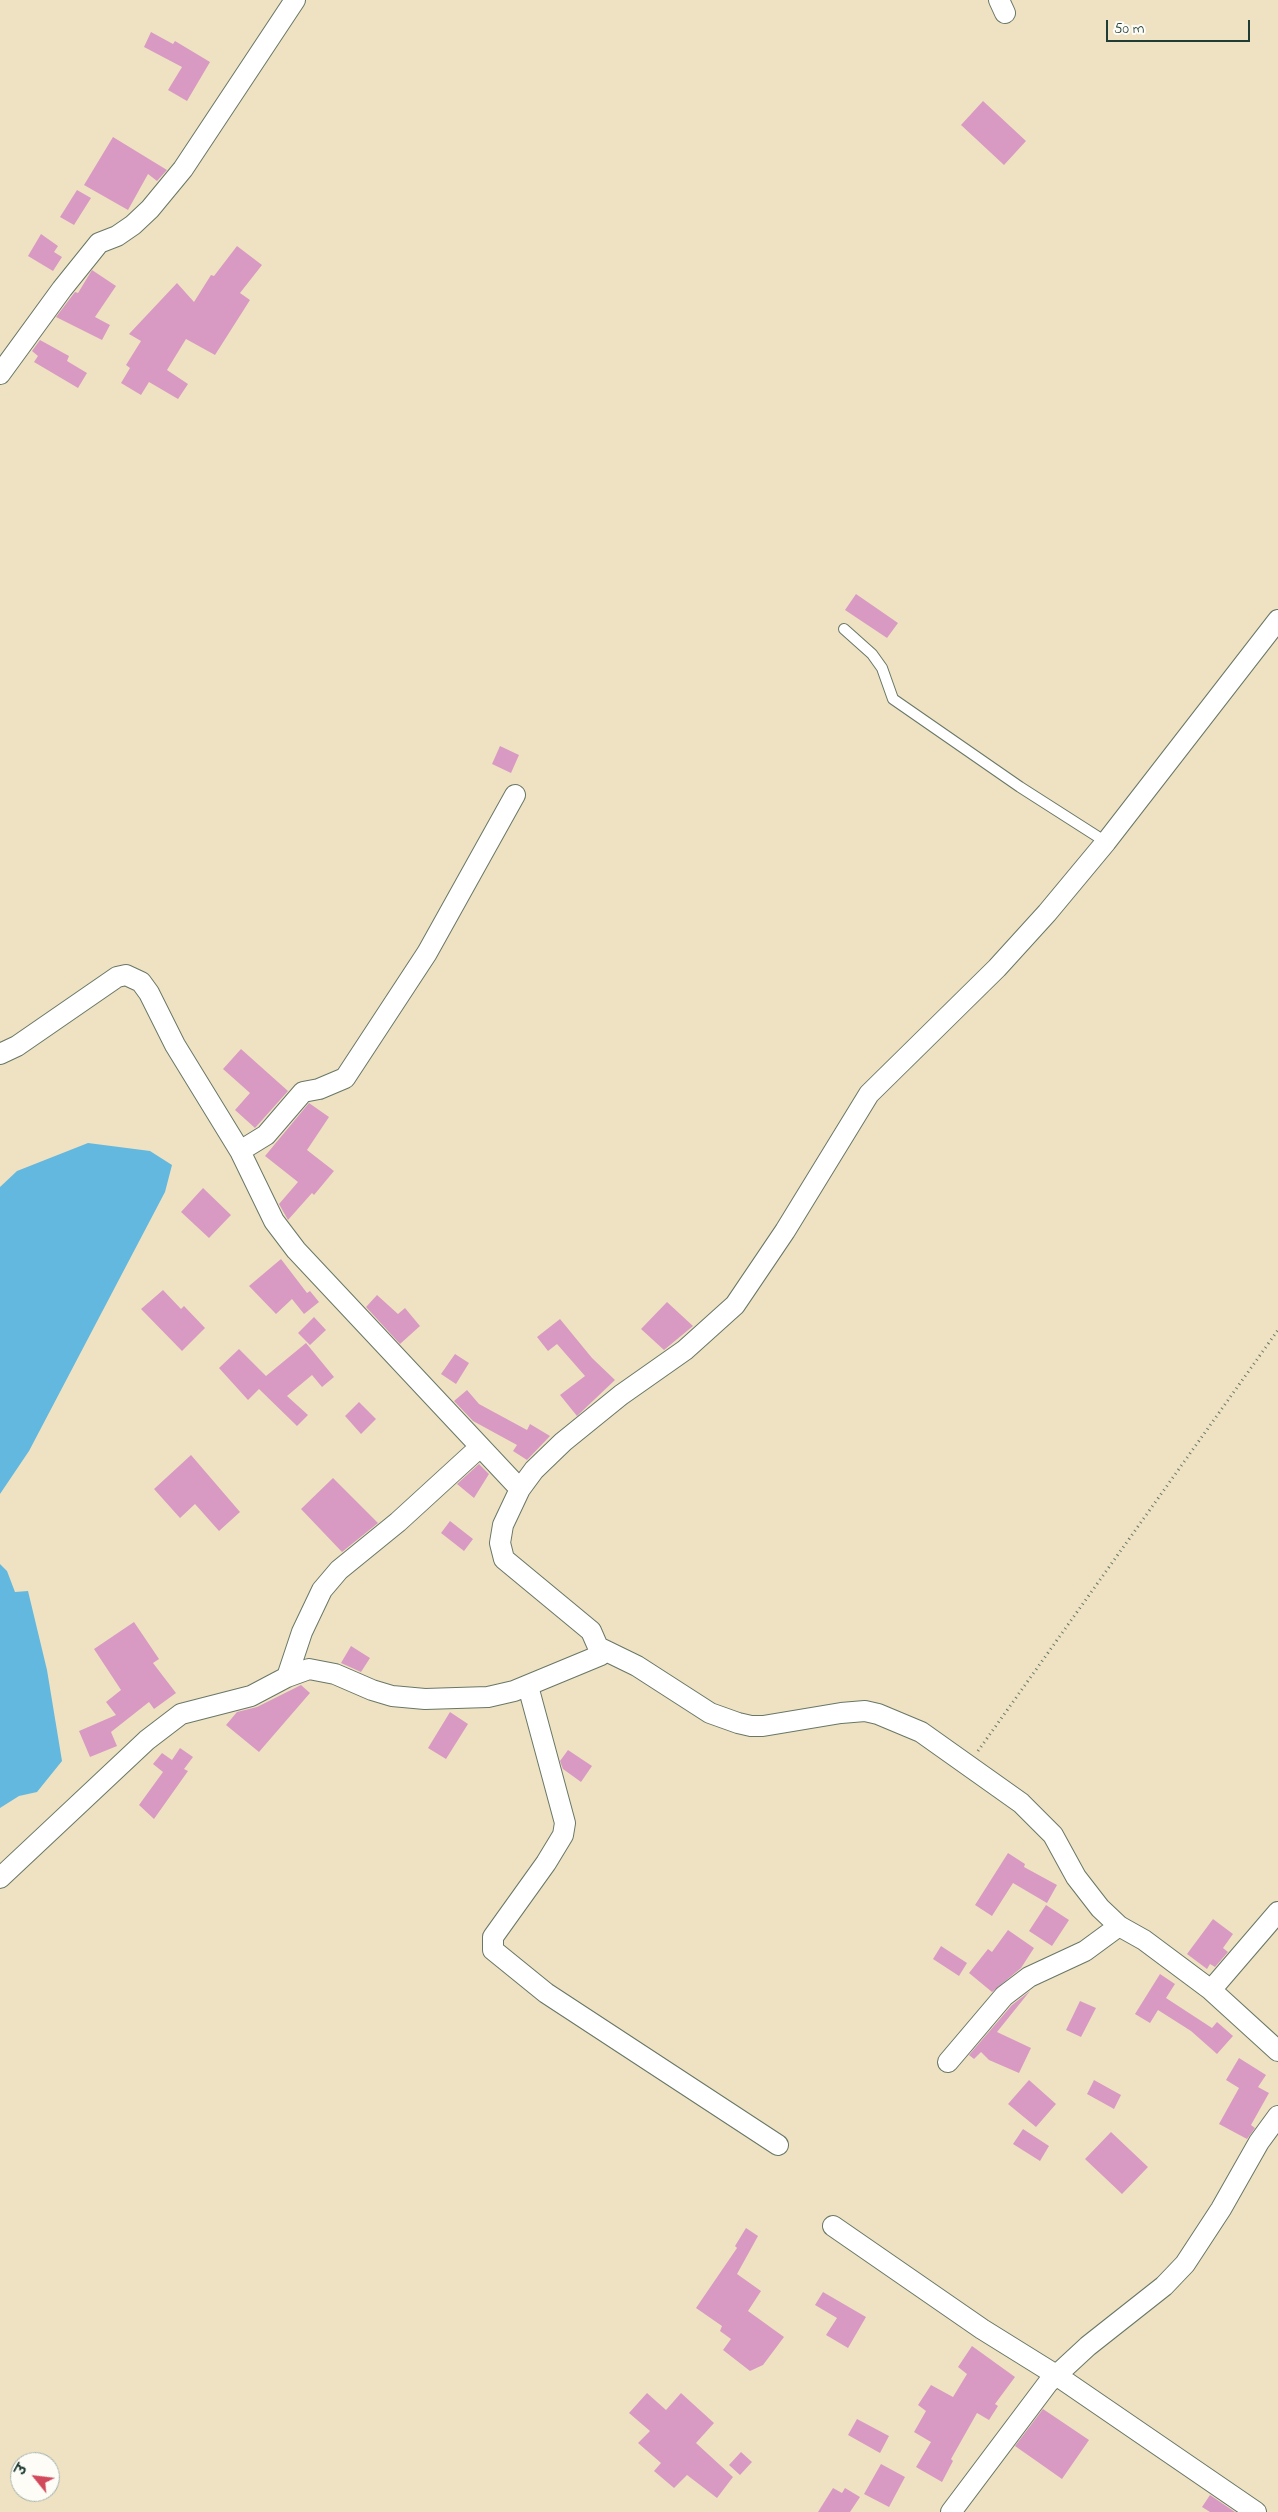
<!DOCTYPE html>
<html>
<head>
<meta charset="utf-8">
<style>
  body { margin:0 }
  #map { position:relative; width:1278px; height:2512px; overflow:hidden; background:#efe2c2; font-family:"Indie Flower","Playpen Sans Deva",sans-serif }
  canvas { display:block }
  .north { position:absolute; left:10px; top:2452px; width:50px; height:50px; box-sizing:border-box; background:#fdfcf7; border:1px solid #a4b0a9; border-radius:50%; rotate:299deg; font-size:14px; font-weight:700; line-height:20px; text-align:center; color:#1f3d34 }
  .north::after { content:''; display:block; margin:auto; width:18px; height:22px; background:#d1495b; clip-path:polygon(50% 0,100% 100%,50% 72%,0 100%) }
  .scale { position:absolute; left:1106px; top:20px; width:144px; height:22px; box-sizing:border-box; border:2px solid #1f3d34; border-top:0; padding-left:6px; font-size:15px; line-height:18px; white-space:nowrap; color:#1f3d34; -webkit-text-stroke:4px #fdfcf7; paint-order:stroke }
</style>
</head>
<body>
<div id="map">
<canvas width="1278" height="2512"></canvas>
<div class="north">उ</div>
<div class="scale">50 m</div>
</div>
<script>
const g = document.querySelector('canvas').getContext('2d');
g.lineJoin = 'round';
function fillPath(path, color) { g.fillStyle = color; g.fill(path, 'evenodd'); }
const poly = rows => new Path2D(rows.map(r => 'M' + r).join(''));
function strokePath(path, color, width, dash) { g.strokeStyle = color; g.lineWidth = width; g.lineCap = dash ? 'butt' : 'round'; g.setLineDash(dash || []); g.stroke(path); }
fillPath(poly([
  [88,1143,150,1151,172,1165,165,1192,29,1451,0,1494,0,1187,17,1171],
  [0,1564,7,1571,15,1592,28,1591,47,1670,62,1761,37,1792,19,1796,0,1808]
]), '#63b8df');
fillPath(poly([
  [151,32,173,44,175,41,210,62,187,101,168,90,182,67,144,47],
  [983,101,1026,141,1004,165,961,125],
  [113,137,167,170,157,181,148,174,128,210,84,185],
  [77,190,91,198,74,225,60,217],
  [41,234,58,246,54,252,62,257,53,271,28,256],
  [237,246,262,265,240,293,250,300,215,355,186,339,167,370,188,384,178,399,149,382,141,395,121,383,130,368,126,365,141,341,129,334,177,283,194,302,211,275,214,276],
  [92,270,116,286,95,317,110,325,102,340,56,317,75,292,78,293],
  [40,340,69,356,67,361,87,373,78,388,34,362,38,356,32,351],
  [856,594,898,623,887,638,845,610],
  [500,746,519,755,511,773,492,764],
  [241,1049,288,1091,255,1128,235,1110,250,1093,223,1069],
  [309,1103,329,1117,307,1150,334,1171,314,1195,312,1193,288,1220,279,1204,298,1182,265,1156],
  [203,1188,231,1215,209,1238,181,1212],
  [281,1259,307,1293,310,1291,319,1302,304,1314,292,1299,276,1314,249,1286],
  [163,1290,181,1309,184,1306,205,1328,182,1351,141,1309],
  [377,1295,398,1314,405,1308,420,1326,400,1344,366,1307],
  [667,1302,693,1326,664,1350,641,1329],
  [314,1317,326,1330,310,1345,298,1333],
  [560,1319,592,1358,615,1380,577,1416,560,1395,585,1376,557,1344,548,1351,537,1337],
  [306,1343,334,1377,322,1387,312,1375,287,1396,308,1415,297,1426,259,1389,248,1400,219,1368,239,1349,266,1376],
  [455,1354,469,1363,456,1384,441,1374],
  [467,1390,479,1404,527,1430,530,1424,550,1436,527,1460,513,1451,517,1445,473,1421,454,1401],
  [359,1402,376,1419,361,1434,345,1416],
  [191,1455,240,1512,219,1531,195,1504,180,1518,154,1489],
  [479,1464,489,1474,474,1498,457,1484],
  [333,1478,378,1523,342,1552,301,1509],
  [450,1521,473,1539,464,1551,441,1533],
  [134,1622,159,1659,153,1663,176,1693,154,1709,149,1702,111,1732,117,1746,90,1757,79,1731,116,1715,106,1702,121,1690,94,1649],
  [351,1646,370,1658,361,1672,341,1663],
  [301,1685,310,1693,259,1752,226,1725,237,1712,257,1707],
  [450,1712,468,1724,446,1759,428,1748],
  [180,1748,193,1757,184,1769,188,1771,154,1819,139,1805,163,1772,153,1764,162,1753,172,1760],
  [568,1750,592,1766,581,1782,563,1769,560,1761],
  [1008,1853,1025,1864,1024,1867,1057,1885,1047,1903,1013,1883,992,1916,975,1905],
  [1046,1905,1069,1920,1052,1946,1029,1931],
  [1213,1919,1233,1934,1223,1948,1228,1952,1215,1967,1210,1964,1207,1969,1187,1954],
  [1008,1930,1034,1948,1021,1968,992,1992,969,1973,988,1949,992,1952],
  [941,1946,967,1963,959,1976,933,1959],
  [1160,1974,1175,1984,1166,1998,1212,2028,1217,2022,1233,2036,1217,2054,1191,2031,1158,2010,1150,2023,1135,2014],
  [1030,1991,997,2032,1031,2048,1019,2073,989,2060,981,2052,974,2059,969,2055,1012,2005],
  [1080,2001,1096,2008,1081,2037,1066,2030],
  [1239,2058,1266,2075,1258,2087,1269,2093,1251,2125,1255,2128,1247,2139,1219,2124,1239,2088,1226,2080],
  [1029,2080,1056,2104,1036,2127,1008,2104],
  [1094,2080,1121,2095,1114,2109,1087,2094],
  [1023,2129,1049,2146,1040,2161,1013,2144],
  [1111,2132,1148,2167,1122,2194,1085,2159],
  [746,2228,758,2236,737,2274,761,2291,748,2311,784,2337,763,2365,750,2371,723,2350,731,2339,720,2331,722,2326,696,2308,737,2248,735,2246],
  [823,2292,866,2317,848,2348,826,2335,837,2318,815,2305],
  [972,2346,1015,2377,995,2404,998,2406,989,2420,977,2413,951,2459,953,2461,942,2482,916,2467,931,2442,914,2432,926,2411,918,2405,931,2385,953,2397,967,2374,958,2367],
  [647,2393,666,2410,681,2393,714,2423,696,2443,733,2477,717,2498,687,2475,674,2488,654,2471,661,2463,638,2443,650,2431,629,2413],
  [1043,2409,1089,2440,1062,2479,1015,2446],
  [857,2419,889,2436,880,2453,848,2435],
  [741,2452,752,2462,740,2475,729,2465],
  [881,2464,905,2477,889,2507,864,2494],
  [833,2488,842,2493,845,2488,860,2497,850,2512,818,2512],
  [1210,2495,1235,2512,1210,2512,1202,2507]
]), '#d89ac3');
const lane = poly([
  [844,629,872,654,882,668,893,699,1020,787,1106,842]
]);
const street = poly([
  [999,0,1005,13],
  [0,374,62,289,99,243,117,236,133,225,150,209,183,169,295,0],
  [0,1054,17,1046,117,977,126,975,141,982,149,993,175,1045,240,1151,274,1221,296,1250,520,1489],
  [240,1151,266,1135,303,1092,319,1089,345,1078,427,953,515,795],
  [598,1647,591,1631,504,1559,500,1543,503,1525,520,1489,534,1470,563,1442,621,1395,685,1350,735,1305,785,1231,869,1094,997,968,1047,913,1106,842,1278,620],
  [287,1677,302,1632,322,1590,339,1570,398,1522,480,1447],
  [528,1686,565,1823,563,1835,546,1863,493,1937,493,1950,546,1993,778,2145],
  [0,1878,147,1740,181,1714,251,1696,287,1677,309,1669,335,1674,372,1690,392,1696,425,1699,488,1697,514,1691,601,1655,598,1647,637,1666,710,1713,738,1723,751,1726,763,1726,841,1713,865,1711,878,1714,921,1732,1021,1803,1053,1835,1076,1877,1100,1908,1119,1926,1144,1940,1211,1990,1278,2051],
  [1211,1990,1278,1912],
  [948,2062,1004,1996,1029,1977,1085,1951,1119,1926],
  [833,2226,982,2329,1056,2375,1256,2512],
  [951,2512,1048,2383,1088,2346,1164,2286,1185,2264,1221,2209,1259,2142,1278,2116]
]);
strokePath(lane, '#687766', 12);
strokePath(street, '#687766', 22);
strokePath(poly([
  [978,1751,1278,1330]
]), '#687766', 3, [1, 4]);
strokePath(lane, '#fff', 10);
strokePath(street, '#fff', 20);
</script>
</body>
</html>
